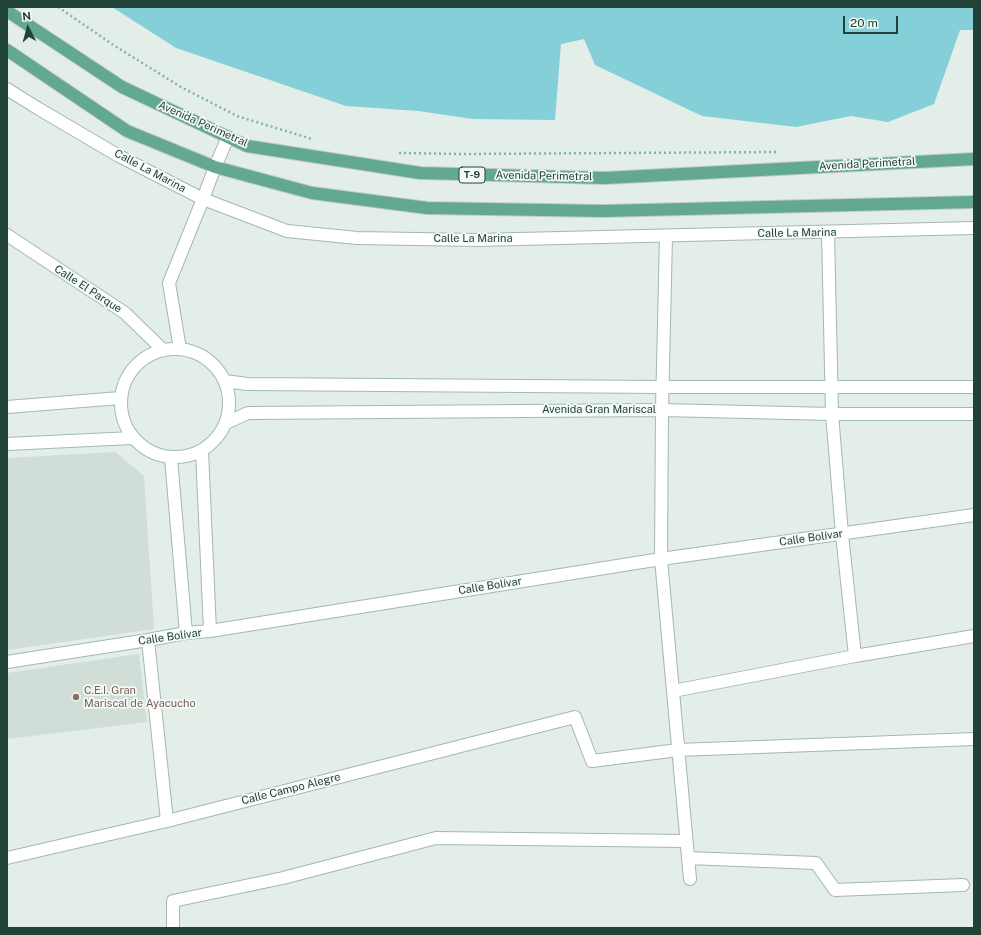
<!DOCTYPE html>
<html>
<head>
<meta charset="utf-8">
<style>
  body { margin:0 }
  #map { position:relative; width:981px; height:935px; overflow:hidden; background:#e3eee8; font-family:"Public Sans",sans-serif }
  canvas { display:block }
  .frame { position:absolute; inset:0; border:8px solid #204237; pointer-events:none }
  .north { position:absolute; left:8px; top:8px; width:40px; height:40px; -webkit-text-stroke:3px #f4faf7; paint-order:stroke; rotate:354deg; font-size:11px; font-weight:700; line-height:16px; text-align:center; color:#204237 }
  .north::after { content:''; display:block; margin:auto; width:14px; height:18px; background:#204237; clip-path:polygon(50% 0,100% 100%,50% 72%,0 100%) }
  .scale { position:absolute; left:843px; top:16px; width:55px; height:18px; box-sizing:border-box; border:2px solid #204237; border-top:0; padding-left:5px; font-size:12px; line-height:14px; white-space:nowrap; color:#204237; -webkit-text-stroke:3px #f4faf7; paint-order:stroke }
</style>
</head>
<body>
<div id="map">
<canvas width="981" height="935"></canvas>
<div class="frame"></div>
<div class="north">N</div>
<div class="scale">20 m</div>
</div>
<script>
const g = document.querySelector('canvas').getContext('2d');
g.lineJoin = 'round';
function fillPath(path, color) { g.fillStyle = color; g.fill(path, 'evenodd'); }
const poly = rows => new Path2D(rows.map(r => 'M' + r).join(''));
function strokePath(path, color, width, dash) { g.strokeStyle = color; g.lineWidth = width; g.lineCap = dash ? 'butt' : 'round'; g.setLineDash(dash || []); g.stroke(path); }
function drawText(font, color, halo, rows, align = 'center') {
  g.font = font + ' "Public Sans",sans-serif'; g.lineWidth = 3.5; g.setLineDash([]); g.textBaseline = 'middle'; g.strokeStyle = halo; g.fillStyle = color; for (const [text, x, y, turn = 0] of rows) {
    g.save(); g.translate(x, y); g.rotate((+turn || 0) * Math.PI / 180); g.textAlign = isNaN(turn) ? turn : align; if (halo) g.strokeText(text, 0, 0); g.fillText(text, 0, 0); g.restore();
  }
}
fillPath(poly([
  [115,452,144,476,154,629,7,650,7,458],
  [139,654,147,722,7,739,7,673]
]), '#d1ded7');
fillPath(poly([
  [112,7,974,7,974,30,960,30,934,104,888,122,851,116,796,127,702,116,595,65,584,39,561,44,555,120,473,119,418,111,346,106,176,48]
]), '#85d0d8');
const street = poly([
  [7,89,39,109,119,156,203,199,287,231,357,238,478,240,974,228],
  [828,232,832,414,842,534,855,656],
  [7,235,125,313,163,350],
  [666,236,662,410,661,559,690,879],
  [180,349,169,283,203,199,215,167,228,137],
  [202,451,210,631],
  [171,458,186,633],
  [148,640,167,821],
  [7,662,148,640,186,633,210,631,661,559,974,515],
  [673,691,855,656,974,636],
  [7,858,167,821,575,717,592,761,678,750,974,739],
  [688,858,816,863,835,890,963,885],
  [173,928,173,901,283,878,436,838,686,841]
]);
const secondary = poly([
  '121 403a54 54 0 1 1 108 0a54 54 0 1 1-108 0Z',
  [225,381,247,384,662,387,974,387],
  [7,407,120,398],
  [226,423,248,413,662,410,832,414,974,414],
  [7,444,132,438]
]);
const primary = poly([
  [7,11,122,87,247,146,420,173,605,178,974,159],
  [7,50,127,131,215,167,312,193,427,208,603,211,974,202]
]);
strokePath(street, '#a5b7af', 14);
strokePath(secondary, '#a0bbb0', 14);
strokePath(primary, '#c1cac7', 14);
strokePath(poly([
  [58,7,115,46,181,87,237,116,312,139],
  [399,153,464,154,778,152]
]), '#80b5a1', 2.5, [2, 3]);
strokePath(street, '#fff', 12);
strokePath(secondary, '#fff', 12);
strokePath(primary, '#63a892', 12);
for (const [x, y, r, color] of [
  [76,697,4,"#8d6e63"]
]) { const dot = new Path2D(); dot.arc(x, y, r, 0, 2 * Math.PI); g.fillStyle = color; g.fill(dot); strokePath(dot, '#f4faf7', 1.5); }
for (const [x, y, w] of [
  [472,175,26]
]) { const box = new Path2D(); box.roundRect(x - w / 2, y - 8, w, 16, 3); g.fillStyle = '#f4faf7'; g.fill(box); strokePath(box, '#204237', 1); }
drawText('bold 10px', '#204237', null, [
  ["T-9",472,175]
]);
drawText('11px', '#204237', '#f4faf7', [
  ["Avenida Perimetral",203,124,24],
  ["Avenida Perimetral",867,164,-3],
  ["Calle La Marina",150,171,28],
  ["Avenida Perimetral",544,176,1],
  ["Calle La Marina",797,233,-1],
  ["Calle La Marina",473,239],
  ["Calle El Parque",88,289,33],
  ["Avenida Gran Mariscal",599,410],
  ["Calle Bolívar",811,538,-8],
  ["Calle Bolívar",490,586,-9],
  ["Calle Bolívar",170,637,-8],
  ["Calle Campo Alegre",291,789,-14]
]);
drawText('11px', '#785e54', '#f4faf7', [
  ["C.E.I. Gran",84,691],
  ["Mariscal de Ayacucho",84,704]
], 'left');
</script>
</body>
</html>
